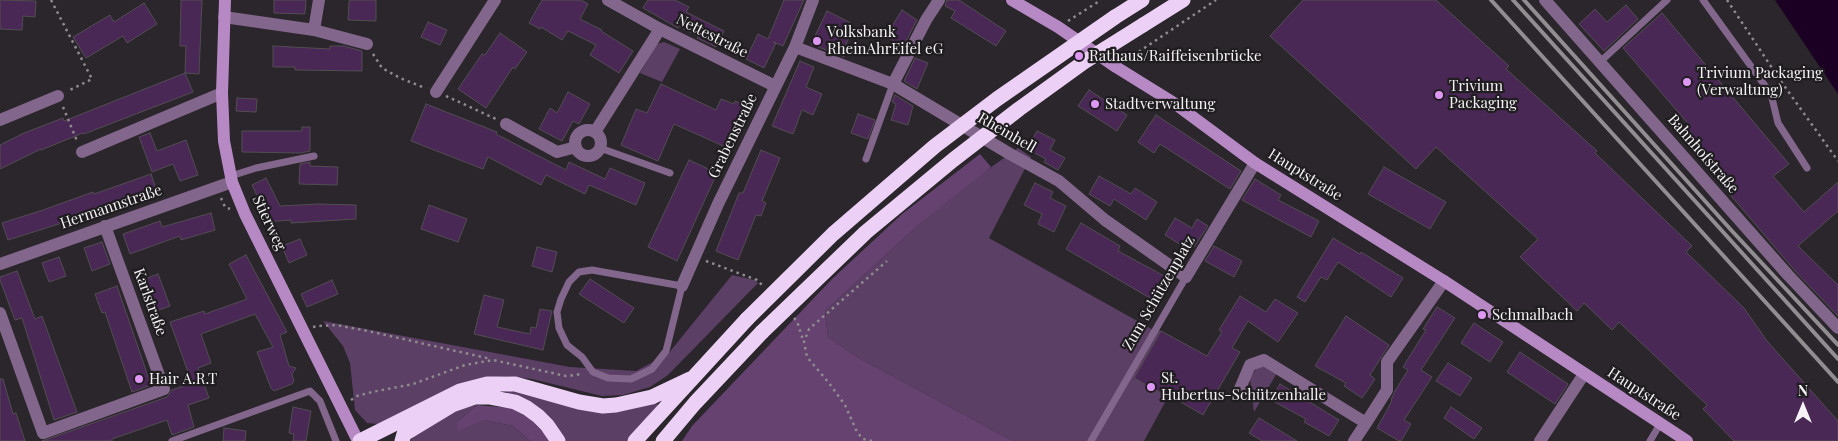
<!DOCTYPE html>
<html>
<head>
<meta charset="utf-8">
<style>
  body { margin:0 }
  #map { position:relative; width:1838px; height:441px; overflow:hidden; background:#2a262b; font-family:"Playfair Display",serif }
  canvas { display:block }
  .north { position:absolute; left:1778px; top:381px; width:50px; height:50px; -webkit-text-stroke:4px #201d21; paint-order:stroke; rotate:0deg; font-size:14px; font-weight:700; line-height:20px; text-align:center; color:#f5f2f5 }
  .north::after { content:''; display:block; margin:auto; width:18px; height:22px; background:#f5f2f5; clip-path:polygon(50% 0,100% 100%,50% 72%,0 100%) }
</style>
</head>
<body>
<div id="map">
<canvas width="1838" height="441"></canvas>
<div class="north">N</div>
</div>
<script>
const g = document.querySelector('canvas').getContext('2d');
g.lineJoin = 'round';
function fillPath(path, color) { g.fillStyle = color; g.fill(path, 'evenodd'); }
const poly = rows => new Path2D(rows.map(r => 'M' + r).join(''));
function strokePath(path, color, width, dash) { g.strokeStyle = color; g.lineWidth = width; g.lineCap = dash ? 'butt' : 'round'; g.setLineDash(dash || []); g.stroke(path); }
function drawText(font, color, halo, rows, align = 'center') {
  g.font = font + ' "Playfair Display",serif'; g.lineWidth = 4.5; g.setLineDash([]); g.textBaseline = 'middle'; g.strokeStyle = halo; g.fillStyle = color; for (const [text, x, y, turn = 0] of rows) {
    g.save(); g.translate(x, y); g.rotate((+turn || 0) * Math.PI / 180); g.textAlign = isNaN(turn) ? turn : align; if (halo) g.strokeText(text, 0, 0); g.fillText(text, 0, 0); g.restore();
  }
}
fillPath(poly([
  [664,42,680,49,662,82,640,73,657,44],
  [1018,148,1031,157,989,238,1157,332,1159,330,1194,349,1144,441,1013,441,859,358,828,337,825,311,915,228,980,175],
  [732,275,754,280,758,283,668,375,650,387,623,395,602,396,532,379,506,376,480,379,378,424,367,423,355,410,350,363,343,346,323,321,570,367,636,371,668,354],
  [1262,365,1277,373,1254,412,1250,379,1255,370],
  [507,390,617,412,636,408,654,401,658,405,628,441,564,441,507,394],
  [477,405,458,421,484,420,513,426,530,441,410,441,415,435,457,408]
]), '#5b3f64');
fillPath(poly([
  [980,154,991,167,915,228,825,311,828,337,859,358,1013,441,682,441,692,426,832,279,902,214],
  [477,405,511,408,531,419,544,433,549,441,530,441,513,426,484,420,457,431,458,421]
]), '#664270');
fillPath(poly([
  [1775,0,1838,0,1838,94]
]), '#1b0024');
const building = poly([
  [0,0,36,1,35,17,23,16,22,30,0,29,0,0],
  [181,0,202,0,199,74,185,73,186,46,180,46,181,0],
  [274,0,306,0,305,14,274,13,274,0],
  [350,0,376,0,376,21,348,20,349,2,350,0],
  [542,0,581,0,588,4,580,19,602,30,601,31,633,51,619,73,590,55,596,45,568,31,562,40,541,27,540,29,529,23,542,0],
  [648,0,675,0,689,7,686,12,724,31,716,47,697,38,698,36,678,26,678,28,643,8,648,0],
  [784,0,804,0,783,46,773,42,776,43,764,68,746,59,758,34,768,39,784,0],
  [947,0,959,0,1006,31,996,46,951,18,955,11,945,6,947,0],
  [1303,0,1436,0,1509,66,1506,69,1597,151,1595,153,1692,246,1686,252,1744,308,1767,341,1838,421,1838,441,1734,441,1703,409,1707,405,1619,322,1612,330,1584,303,1577,311,1520,257,1538,239,1436,147,1416,169,1270,36,1303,0],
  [144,3,157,24,127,43,123,36,86,58,73,37,110,15,114,22,144,3],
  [1626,5,1638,19,1604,51,1579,24,1595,9,1607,22,1626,5],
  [902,10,917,20,903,47,886,36,902,10],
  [827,11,851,23,846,31,851,34,845,46,848,48,844,57,811,44,827,11],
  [1662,13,1789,164,1773,176,1804,212,1838,182,1838,211,1798,246,1838,285,1838,316,1796,272,1721,184,1728,178,1687,129,1690,126,1623,48,1662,13],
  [428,22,447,30,440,45,421,37,428,22],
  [500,33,527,52,515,69,513,67,486,108,458,89,482,54,485,55,500,33],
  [273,46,330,49,330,46,344,46,362,51,362,71,295,70,295,67,273,67,273,46],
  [915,58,928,63,917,89,904,81,915,58],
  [800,61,814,67,806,87,822,94,813,115,802,110,793,134,772,126,800,61],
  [185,73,193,92,84,134,83,133,41,150,41,149,0,169,0,145,24,133,63,118,64,121,185,73],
  [661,84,716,110,721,99,734,104,735,101,749,107,730,149,674,124,658,161,621,145,636,109,647,113,661,84],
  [1089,90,1127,115,1117,131,1078,106,1089,90],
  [568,92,590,104,579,124,573,121,562,141,539,129,550,108,557,113,568,92],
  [895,95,913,106,908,125,891,120,896,104,892,102,895,95],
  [237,98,257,99,256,112,236,111,237,98],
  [426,104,497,132,496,134,566,170,569,162,605,179,610,168,645,183,636,205,589,185,585,194,546,175,541,185,488,157,483,169,411,141,426,104],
  [858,114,875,120,868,139,851,133,858,114],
  [1156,115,1241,171,1230,189,1160,144,1154,153,1138,142,1156,115],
  [302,127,310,127,310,151,301,153,242,152,242,131,302,131,302,127],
  [1037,131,1055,140,1050,150,1065,158,1058,170,1044,162,1046,159,1027,149,1037,131],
  [150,133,157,151,186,140,198,175,180,181,173,164,152,172,139,137,150,133],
  [761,150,780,158,762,201,766,203,761,216,756,215,738,260,716,251,739,193,743,193,761,150],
  [689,160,717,173,677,261,648,247,689,160],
  [310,162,310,166,338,167,337,185,299,184,300,164,310,162],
  [1384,167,1446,202,1430,229,1368,194,1384,167],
  [151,174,156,189,62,223,8,240,2,223,43,210,93,192,94,194,151,174],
  [1099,176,1131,194,1135,188,1157,202,1146,220,1114,199,1110,206,1089,194,1099,176],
  [266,178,280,206,319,204,356,205,356,219,291,223,291,220,263,222,262,206,252,185,266,178],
  [1255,179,1281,195,1278,200,1319,221,1311,237,1242,200,1255,179],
  [1035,183,1053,192,1050,198,1066,206,1054,232,1038,224,1042,214,1024,205,1035,183],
  [429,205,467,219,458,242,421,229,429,205],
  [211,213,215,230,181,240,180,236,130,254,123,234,160,221,162,227,211,213],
  [1175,218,1192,228,1197,219,1208,226,1194,247,1184,241,1181,245,1165,235,1175,218],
  [1081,223,1120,246,1118,251,1168,278,1155,301,1066,249,1081,223],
  [1333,238,1360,254,1361,252,1403,278,1391,297,1338,262,1327,280,1321,277,1305,302,1297,297,1333,238],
  [300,239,307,255,289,263,282,246,300,239],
  [102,242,110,264,92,271,84,248,102,242],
  [1214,246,1242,261,1234,277,1205,261,1214,246],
  [537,247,557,252,552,272,532,266,537,247],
  [246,255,287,332,280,335,289,366,296,368,292,374,294,381,292,384,274,391,271,388,257,352,273,347,255,314,201,334,211,363,198,368,209,398,188,405,194,427,172,435,167,420,112,439,112,441,42,441,167,397,172,390,192,383,170,322,204,311,205,314,247,299,229,264,246,255],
  [59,257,66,276,49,282,42,263,59,257],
  [17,271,35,319,42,316,77,412,54,420,22,318,15,320,0,280,0,277,17,271],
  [158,274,170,306,151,313,139,281,158,274],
  [590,279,634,308,624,323,579,294,590,279],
  [332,280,338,294,307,307,301,294,332,280],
  [117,286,151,385,132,392,105,312,102,313,95,294,117,286],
  [484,295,504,300,497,327,530,334,531,327,536,328,540,309,552,311,543,350,474,334,484,295],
  [1240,296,1266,312,1275,299,1298,313,1278,342,1248,321,1232,348,1240,352,1203,415,1169,395,1168,397,1134,378,1161,331,1207,356,1222,332,1219,330,1240,296],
  [1437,307,1455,318,1421,370,1432,377,1404,420,1411,424,1401,441,1399,441,1377,428,1392,401,1391,400,1395,391,1408,370,1403,367,1426,330,1423,329,1437,307],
  [1346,316,1389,345,1370,375,1375,379,1362,398,1344,386,1346,383,1315,366,1346,316],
  [1474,323,1503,342,1490,362,1461,343,1474,323],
  [1520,352,1568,384,1555,404,1507,372,1520,352],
  [1448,363,1472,378,1460,396,1436,381,1448,363],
  [0,379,3,379,13,414,16,413,25,441,0,441,0,379],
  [1280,384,1339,420,1329,436,1304,422,1306,419,1271,400,1280,384],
  [293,407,311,411,306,441,293,441,294,434,289,433,293,407],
  [1451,407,1482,428,1474,439,1444,418,1451,407],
  [1259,418,1297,441,1262,441,1249,433,1259,418],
  [224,428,246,431,245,441,223,441,224,428]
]);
fillPath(building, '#4a2855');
strokePath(building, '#524d53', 1);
strokePath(poly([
  [51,0,92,79,68,91],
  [1727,0,1780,80,1838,161],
  [1068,21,1101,0],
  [373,54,382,68,400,78,425,88],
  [1128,59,1216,0],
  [446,96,496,119],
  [63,107,77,141],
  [221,198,225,207,230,209],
  [706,261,757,280,762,285],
  [794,318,797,321,803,340],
  [313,327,318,326,336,325,368,331,491,359],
  [351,400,357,396,372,392,413,384,465,365,493,360,566,376,582,374],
  [872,441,863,439,857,432,845,405,829,383,807,357,804,342,809,329,887,261]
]), '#8f8b8f', 2.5, [2.5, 4]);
strokePath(poly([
  [1703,0,1771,94,1778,123,1807,168],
  [1600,62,1667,0],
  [600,148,670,173],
  [866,159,893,84],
  [231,176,256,168,314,156],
  [592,270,682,286,666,351,652,369,631,379,608,378,593,372,582,357,567,345,559,328,557,312,561,299,569,282,579,272,592,270],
  [172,441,310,391,320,401,336,441],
  [1091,441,1186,277],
  [1650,441,1660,424]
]), '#82668b', 7);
strokePath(poly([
  [608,0,660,29,775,86],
  [1545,0,1788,275,1838,328],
  [224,17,314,30,367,44],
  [314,30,319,0],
  [795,47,893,84,1010,154,1059,181,1105,220,1186,277,1255,163],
  [893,84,926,20,939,0],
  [436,92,495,0],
  [0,120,58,96],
  [506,124,557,152,576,147],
  '575 143a13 13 0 1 1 26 0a13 13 0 1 1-26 0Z',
  [595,132,660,29],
  [82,152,222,93],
  [0,264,232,182],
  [682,286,718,204,795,47,813,0],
  [0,313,43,433,164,389,105,226],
  [1239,391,1250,365,1264,360,1366,423,1387,390,1387,362,1444,281],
  [1354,441,1366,423],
  [1540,441,1584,374]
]), '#82668b', 12);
strokePath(poly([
  [225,0,222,93,224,141,232,182,245,214,358,441],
  [1012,0,1058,27,1116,67,1174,103,1255,163,1444,281,1687,441]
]), '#b689c4', 12);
strokePath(poly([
  [1115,17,1142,0],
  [1143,25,1183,0],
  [360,441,460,391,487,384,515,384,579,402,603,406,616,405,652,397,690,379],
  [402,441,404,434,452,405,475,397,489,397,515,402,527,408,538,416,547,425,558,441],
  [635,441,747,319],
  [663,441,695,403,762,332]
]), '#ecd0f5', 15);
strokePath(poly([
  [1491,0,1838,382],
  [1513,0,1838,359],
  [1524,0,1732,231,1838,345]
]), '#918d91', 4);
strokePath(poly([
  [747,319,833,234,935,146,997,99,1115,17],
  [762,332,866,232,953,160,1019,109,1084,62,1143,25]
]), '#ecd0f5', 15);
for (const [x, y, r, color] of [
  [817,41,5,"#de98f3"],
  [1079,56,5,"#de98f3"],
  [1687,82,5,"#de98f3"],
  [1439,95,5,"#de98f3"],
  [1095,104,5,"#de98f3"],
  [1482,315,5,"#de98f3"],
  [139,379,5,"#de98f3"],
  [1151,387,5,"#de98f3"]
]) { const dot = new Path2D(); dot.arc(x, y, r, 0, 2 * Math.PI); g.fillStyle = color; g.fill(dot); strokePath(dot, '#201d21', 2); }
drawText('15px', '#f5f2f5', '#201d21', [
  ["Volksbank",827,32],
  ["RheinAhrEifel eG",827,49],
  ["Rathaus/Raiffeisenbrücke",1089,56],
  ["Trivium Packaging",1697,73],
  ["(Verwaltung)",1697,90],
  ["Trivium",1449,86],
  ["Packaging",1449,103],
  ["Stadtverwaltung",1105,104],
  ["Schmalbach",1492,315],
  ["St.",1161,378],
  ["Hubertus-Schützenhalle",1161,395],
  ["Hair A.R.T",149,379]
], 'left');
drawText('15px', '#f5f2f5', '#201d21', [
  ["Nettestraße",712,36,27],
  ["Rheinhell",1007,133,30],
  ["Grabenstraße",733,136,-64],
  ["Bahnhofstraße",1703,154,49],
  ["Hauptstraße",1305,175,32],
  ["Hermannstraße",111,207,-19],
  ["Stierweg",269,223,65],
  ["Zum Schützenplatz",1159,293,-60],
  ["Karlstraße",150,302,70],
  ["Hauptstraße",1644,394,33]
]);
</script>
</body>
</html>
